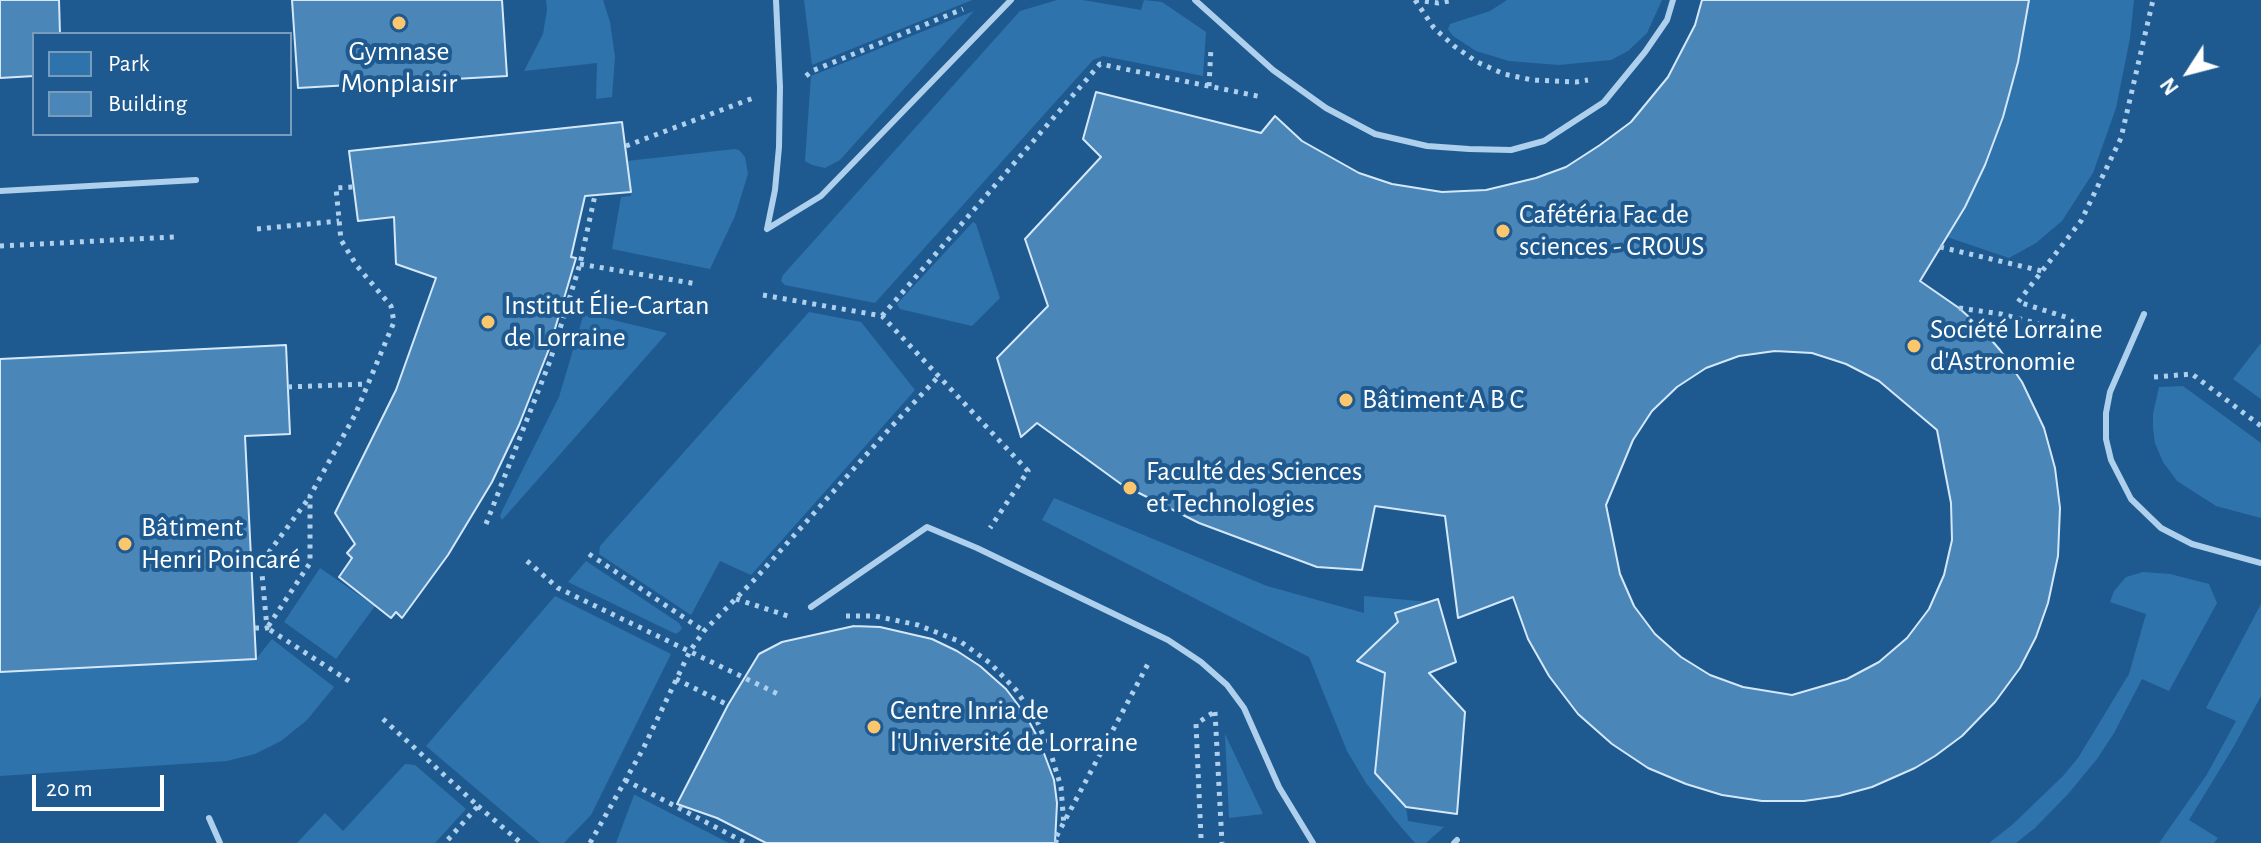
<!DOCTYPE html>
<html>
<head>
<meta charset="utf-8">
<style>
  body { margin:0 }
  #map { position:relative; width:2261px; height:843px; overflow:hidden; background:#1e5a90; font-family:"Alegreya Sans",sans-serif }
  canvas { display:block }
  .legend { position:absolute; left:32px; top:32px; width:260px; height:104px; box-sizing:border-box; background:#1e5a90; border:2px solid #789cbc; margin:0; padding:10px 14px; list-style:none; font-size:24px; color:#fff }
  .legend li { display:flex; align-items:center; gap:16px; height:40px }
  .legend b { width:40px; border:2px solid #789cbc }
  .north { position:absolute; left:2149px; top:32px; width:80px; height:80px; -webkit-text-stroke:6px #1e5a90; paint-order:stroke; rotate:234deg; font-size:22px; font-weight:700; line-height:32px; text-align:center; color:#fff }
  .north::after { content:''; display:block; margin:auto; width:28px; height:36px; background:#fff; clip-path:polygon(50% 0,100% 100%,50% 72%,0 100%) }
  .scale { position:absolute; left:32px; top:775px; width:132px; height:36px; box-sizing:border-box; border:4px solid #fff; border-top:0; padding-left:10px; font-size:24px; line-height:28px; white-space:nowrap; color:#fff; -webkit-text-stroke:6px #1e5a90; paint-order:stroke }
</style>
</head>
<body>
<div id="map">
<canvas width="2261" height="843"></canvas>
<ul class="legend">
<li><b style="height:22px;background:#2f73ac"></b>Park</li>
<li><b style="height:22px;background:#4b86b9"></b>Building</li>
</ul>
<div class="north">N</div>
<div class="scale">20 m</div>
</div>
<script>
const g = document.querySelector('canvas').getContext('2d');
g.lineJoin = 'round';
function fillPath(path, color) { g.fillStyle = color; g.fill(path, 'evenodd'); }
const poly = rows => new Path2D(rows.map(r => 'M' + r).join(''));
function strokePath(path, color, width, dash) { g.strokeStyle = color; g.lineWidth = width; g.lineCap = dash ? 'butt' : 'round'; g.setLineDash(dash || []); g.stroke(path); }
function drawText(font, color, halo, rows, align = 'center') {
  g.font = font + ' "Alegreya Sans",sans-serif'; g.lineWidth = 8; g.setLineDash([]); g.textBaseline = 'middle'; g.strokeStyle = halo; g.fillStyle = color; for (const [text, x, y, turn = 0] of rows) {
    g.save(); g.translate(x, y); g.rotate((+turn || 0) * Math.PI / 180); g.textAlign = isNaN(turn) ? turn : align; if (halo) g.strokeText(text, 0, 0); g.fillText(text, 0, 0); g.restore();
  }
}
fillPath(poly([
  [546,0,603,0,610,22,615,57,612,97,596,99,597,63,524,71,543,34,547,10],
  [804,0,972,0,812,65],
  [1057,0,1083,0,1141,10,1144,0,1162,2,1206,32,1203,76,1103,56,1093,60,875,303,785,285,781,281,783,275,1020,11],
  [1507,0,1662,0,1647,33,1628,51,1611,60,1559,65,1509,61,1476,51,1453,36,1448,29,1450,24,1490,11],
  [2029,0,2134,0,2130,38,2116,108,2093,173,2062,221,2036,243,2009,258,1947,237,1965,207,1985,165,2003,117,2018,61],
  [974,11,840,160,825,168,812,165,805,161,811,76],
  [735,149,739,150,745,157,748,174,735,216,710,269,612,249,621,197,631,196,627,161],
  [973,222,976,224,1000,298,972,326,900,309,897,304],
  [809,312,861,322,915,390,751,575,720,561,691,615,599,554,600,546],
  [584,313,667,333,502,520,500,516,503,509,559,397],
  [2261,343,2261,399,2233,379],
  [2183,386,2261,443,2261,518,2216,506,2177,481,2163,462,2155,443,2153,428,2153,414,2159,387],
  [1054,498,1267,586,1364,613,1364,596,1429,602,1396,613,1398,622,1358,661,1385,673,1375,773,1406,807,1408,821,1444,827,1426,843,1415,843,1395,820,1366,783,1347,751,1309,657,1042,520],
  [586,561,679,623,682,628,680,631,676,634,568,582],
  [320,568,375,606,336,659,284,622],
  [2143,572,2170,574,2209,584,2217,603,2169,691,2142,679,2114,733,2097,759,2068,794,2035,828,2016,843,1989,843,2012,825,2063,776,2078,758,2129,674,2146,614,2110,602,2114,591,2126,577],
  [555,596,671,654,591,815,564,843,540,843,426,746],
  [2261,604,2261,696,2234,746,2189,820,2218,838,2214,843,2159,843,2206,776,2236,721,2206,708],
  [272,639,334,687,307,720,281,741,255,754,227,761,0,776,0,672,256,659],
  [1225,734,1263,814,1229,818],
  [405,764,415,765,466,809,435,843,297,843,325,813,343,831],
  [634,795,635,795,729,843,616,843]
]), '#2f73ac');
const building = poly([
  [0,0,59,0,60,34,34,34,34,76,0,78,0,0],
  [292,0,502,0,507,76,298,88,292,0],
  [1702,0,2029,0,2018,62,2003,117,1985,165,1965,207,1920,281,1959,308,1981,328,2000,350,2022,382,2044,428,2055,468,2060,508,2058,556,2048,603,2036,637,2020,668,1995,702,1962,736,1935,756,1915,768,1872,787,1839,796,1804,801,1762,801,1722,795,1686,784,1648,768,1612,744,1578,714,1549,676,1528,639,1513,597,1458,618,1445,516,1375,506,1362,570,1317,567,1199,523,1121,484,1037,423,1021,437,997,358,1048,306,1025,239,1101,157,1083,139,1096,92,1261,133,1275,116,1302,141,1359,173,1392,184,1442,192,1486,190,1536,178,1566,167,1600,145,1631,122,1668,77,1695,25,1702,0],
  [1775,351,1812,353,1846,364,1879,381,1937,430,1951,503,1952,540,1944,575,1929,609,1907,638,1879,662,1847,679,1792,695,1743,687,1710,675,1681,657,1655,634,1634,606,1620,574,1606,505,1633,440,1652,411,1677,387,1706,368,1739,356,1775,351],
  [622,122,631,192,585,196,571,257,576,258,565,295,549,349,519,425,492,482,448,555,402,618,396,612,391,618,339,577,352,558,347,553,355,544,335,513,396,390,436,278,396,264,394,217,358,221,349,151,622,122],
  [286,345,290,434,245,436,256,659,0,672,0,359,286,345],
  [1438,599,1456,662,1429,673,1465,712,1457,814,1406,807,1375,773,1385,673,1357,661,1398,622,1395,613,1438,599],
  [854,626,880,627,932,639,957,651,980,666,1006,689,1025,714,1039,740,1054,780,1057,803,1055,843,766,843,717,818,677,804,728,705,759,654,782,642,854,626]
]);
fillPath(building, '#4b86b9');
strokePath(building, '#d4e8fa', 2);
strokePath(poly([
  [1415,0,1434,28,1454,46,1477,62,1504,74,1532,80,1576,82,1588,80],
  [1415,0,1438,3,1454,0],
  [806,76,812,71,963,9],
  [1209,86,1211,47],
  [626,146,756,97],
  [257,229,339,221],
  [0,246,174,237],
  [1940,247,2042,271],
  [580,264,697,284],
  [763,295,882,316,1028,471,990,528],
  [1959,308,2001,314,2070,332],
  [882,316,1100,64,1262,97],
  [2075,320,2018,302,2081,221,2121,138,2153,0],
  [2154,377,2192,374,2261,426],
  [288,387,367,384],
  [486,524,550,361,580,264,595,195],
  [589,554,704,631],
  [527,561,558,588,778,694],
  [736,599,788,616],
  [846,616,875,616,918,625,961,642,990,663,1016,690,1037,721,1051,754,1061,787,1064,826],
  [255,628,267,628,261,563,309,498],
  [676,679,728,705],
  [349,681,267,628,310,563,310,496,355,415,394,322,391,306,357,266,341,240,336,188,353,187],
  [1215,712,1222,843],
  [383,719,478,806,445,843],
  [625,780,746,843],
  [478,806,521,843],
  [1201,838,1196,724,1217,710],
  [590,843,643,749,690,651,704,631,756,578,892,426,938,377],
  [1058,843,1054,841,1149,662]
]), '#aed0ed', 5, [4, 6]);
strokePath(poly([
  [1195,0,1273,70,1326,108,1375,134,1427,146,1469,149,1511,150,1544,141,1604,102,1645,52,1667,20,1673,0],
  [0,191,196,180],
  [767,229,821,196,1011,0],
  [767,229,775,190,779,147,780,87,776,0],
  [2144,314,2110,392,2106,413,2106,439,2111,460,2131,499,2161,528,2192,544,2261,563],
  [811,607,927,527,977,548,1168,640,1201,662,1227,685,1244,708,1279,787,1313,843],
  [209,818,220,843],
  [1454,843,1457,840]
]), '#aed0ed', 6);
for (const [x, y, r, color] of [
  [399,23,8,"#fcc66d"],
  [1503,231,8,"#fcc66d"],
  [488,322,8,"#fcc66d"],
  [1914,346,8,"#fcc66d"],
  [1346,400,8,"#fcc66d"],
  [1130,488,8,"#fcc66d"],
  [125,544,8,"#fcc66d"],
  [874,727,8,"#fcc66d"]
]) { const dot = new Path2D(); dot.arc(x, y, r, 0, 2 * Math.PI); g.fillStyle = color; g.fill(dot); strokePath(dot, '#1e5a90', 3); }
drawText('28px', '#fff', '#1e5a90', [
  ["Gymnase",399,52,"center"],
  ["Monplaisir",399,84,"center"],
  ["Cafétéria Fac de",1519,215],
  ["sciences - CROUS",1519,247],
  ["Institut Élie-Cartan",504,306],
  ["de Lorraine",504,338],
  ["Société Lorraine",1930,330],
  ["d'Astronomie",1930,362],
  ["Bâtiment A B C",1362,400],
  ["Faculté des Sciences",1146,472],
  ["et Technologies",1146,504],
  ["Bâtiment",141,528],
  ["Henri Poincaré",141,560],
  ["Centre Inria de",890,711],
  ["l'Université de Lorraine",890,743]
], 'left');
</script>
</body>
</html>
